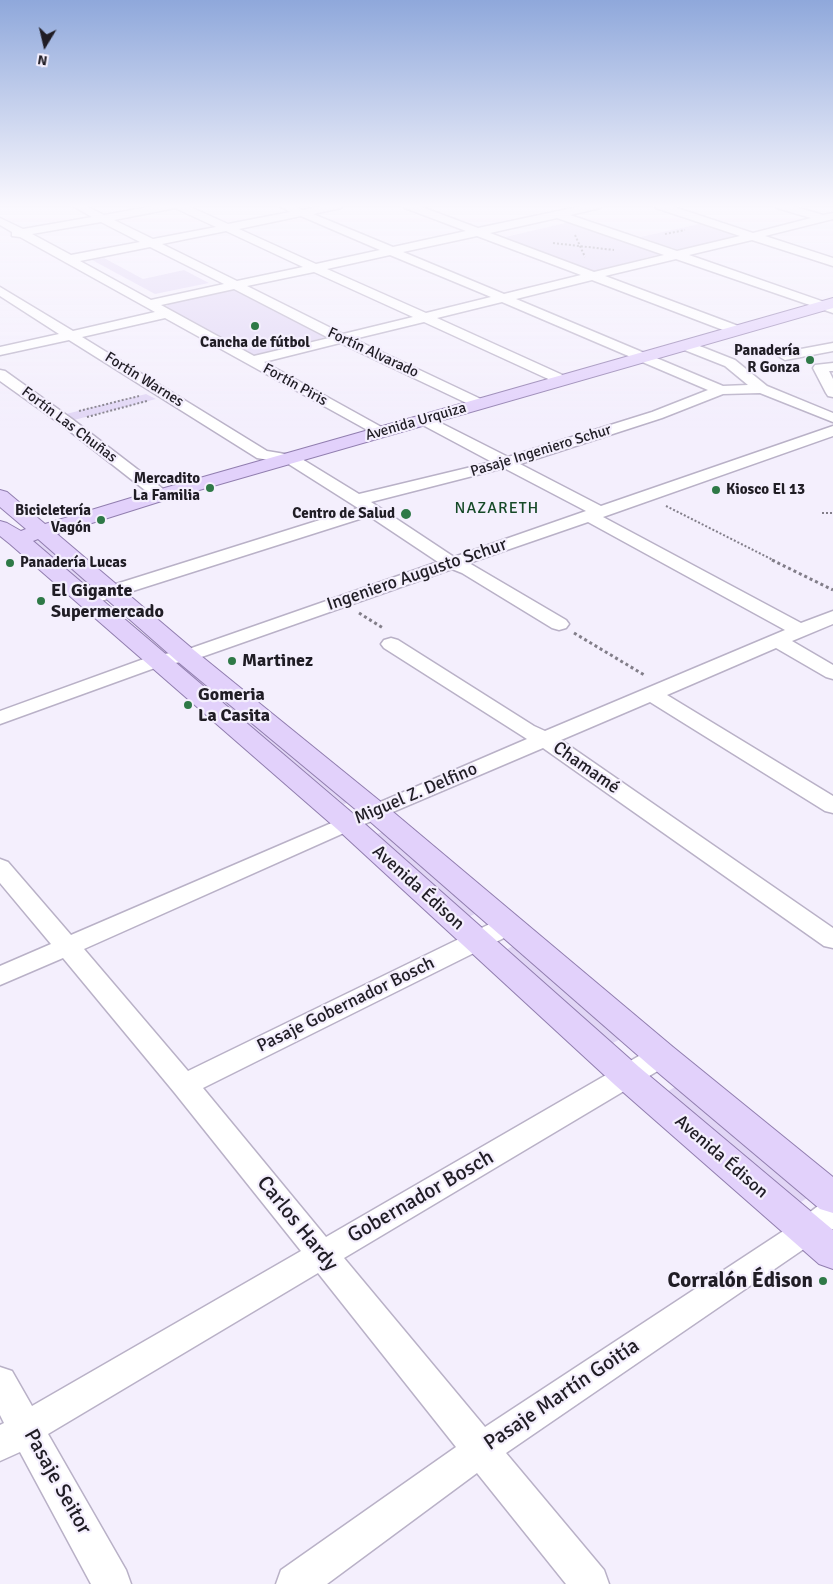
<!DOCTYPE html>
<html>
<head>
<meta charset="utf-8">
<style>
  body { margin:0 }
  #map { position:relative; width:833px; height:1584px; overflow:hidden; background:#f4effd; font-family:Signika,sans-serif }
  canvas { display:block }
  .north { position:absolute; left:20px; top:20px; width:50px; height:50px; -webkit-text-stroke:4px #f4effd; paint-order:stroke; rotate:189deg; font-size:14px; font-weight:700; line-height:20px; text-align:center; color:#201d25 }
  .north::after { content:''; display:block; margin:auto; width:18px; height:22px; background:#201d25; clip-path:polygon(50% 0,100% 100%,50% 72%,0 100%) }
</style>
</head>
<body>
<div id="map">
<canvas width="833" height="1584"></canvas>
<div class="north">N</div>
</div>
<script>
const g = document.querySelector('canvas').getContext('2d');
g.lineJoin = 'round';
function fillPath(path, color) { g.fillStyle = color; g.fill(path, 'evenodd'); }
const poly = rows => new Path2D(rows.map(r => 'M' + r).join(''));
function strokePath(path, color, width, dash) { g.strokeStyle = color; g.lineWidth = width; g.lineCap = dash ? 'butt' : 'round'; g.setLineDash(dash || []); g.stroke(path); }
function drawText(font, color, halo, rows, align = 'center') {
  g.font = font + ' Signika,sans-serif'; g.lineWidth = 4.5; g.setLineDash([]); g.textBaseline = 'middle'; g.strokeStyle = halo; g.fillStyle = color; for (const [text, x, y, turn = 0] of rows) {
    g.save(); g.translate(x, y); g.rotate((+turn || 0) * Math.PI / 180); g.textAlign = isNaN(turn) ? turn : align; if (halo) g.strokeText(text, 0, 0); g.fillText(text, 0, 0); g.restore();
  }
}
fillPath(poly([
  [574,221,661,254,591,272,505,237],
  [699,224,736,236,679,250,640,237],
  [104,258,143,279,184,270,209,283,155,294,92,260],
  [233,288,331,336,254,355,166,307,170,302],
  [146,394,156,399,70,421,62,415],
  [40,539,97,589,91,591,33,541],
  [188,667,350,802,344,804,182,669],
  [385,831,477,913,466,918,374,835],
  [516,944,624,1037,611,1044,504,951],
  [678,1085,810,1196,798,1204,667,1092]
]), '#e1d6f5');
const minor = poly([
  [73,206,86,206,104,215,154,206,188,206,228,224,290,212,280,206,294,206,303,210,321,206,342,206,341,208,313,214,393,247,466,231,405,208,404,206,419,206,478,228,582,206,601,206,600,208,570,215,677,251,740,236,656,208,655,206,671,206,753,233,811,218,777,208,776,206,792,206,823,215,833,213,833,219,765,236,833,258,833,266,752,240,689,255,833,305,833,313,676,259,605,276,741,327,743,330,741,333,731,333,592,280,516,299,723,386,748,385,725,366,682,349,680,346,687,342,692,343,735,360,767,386,833,413,833,422,760,393,723,394,662,418,520,464,601,506,833,426,833,436,603,517,801,623,833,611,833,624,792,641,833,665,833,679,826,677,776,648,667,695,833,796,833,813,825,811,650,702,561,740,833,928,833,948,824,946,543,748,355,828,84,949,188,1071,500,919,509,917,518,919,522,925,518,931,203,1088,326,1237,651,1049,661,1046,671,1049,675,1056,671,1063,344,1258,485,1427,797,1222,822,1203,833,1199,833,1229,506,1453,604,1570,609,1584,566,1584,477,1473,327,1584,276,1584,281,1570,456,1447,318,1273,48,1434,126,1570,131,1584,91,1584,20,1452,0,1461,0,1425,4,1423,0,1415,0,1367,12,1371,32,1406,301,1251,174,1092,63,958,0,985,0,966,51,944,0,883,0,859,8,862,71,935,527,739,384,648,381,644,384,640,391,638,398,640,534,726,545,731,785,630,588,522,469,563,566,620,569,624,566,628,559,630,552,628,462,573,452,569,193,660,163,665,0,724,0,711,152,656,183,651,438,562,369,516,95,603,88,605,81,603,79,599,81,595,358,508,287,463,257,458,69,340,0,355,0,347,59,334,0,296,0,287,73,331,155,312,20,237,12,236,12,232,0,225,0,218,23,229,92,217,73,206],
  [175,208,216,227,153,239,114,220,175,208],
  [301,216,380,250,316,264,239,229,301,216],
  [557,218,664,255,594,272,490,233,557,218],
  [101,222,140,242,71,255,32,234,101,222],
  [226,231,303,267,237,281,162,244,226,231],
  [477,236,581,275,504,294,403,252,477,236],
  [150,247,224,284,151,300,80,261,150,247],
  [390,255,491,297,426,313,327,269,390,255],
  [314,272,413,317,343,334,247,286,314,272],
  [234,289,323,335,329,338,254,356,161,305,234,289],
  [502,302,708,390,652,412,508,457,429,417,419,417,417,420,419,423,492,462,359,494,297,456,267,451,82,337,165,318,380,437,385,435,388,432,385,429,264,362,340,343,475,407,485,407,487,404,485,401,354,339,424,322,557,383,567,383,569,380,567,377,437,318,502,302],
  [504,468,586,511,454,557,371,502,504,468],
  [833,343,833,351,785,360,778,356,785,352,833,343],
  [833,363,833,371,829,371,833,379,833,397,828,396,826,393,813,368,815,365,833,363],
  [0,370,5,371,72,419,167,492,169,495,167,498,155,498,62,425,0,381,0,370]
]);
const major = poly([
  [833,298,833,308,168,499,57,534,195,651,386,806,673,1047,833,1177,833,1213,820,1209,649,1065,366,818,177,661,38,539,33,541,357,817,639,1067,833,1230,833,1269,819,1264,615,1085,337,829,10,544,0,536,0,521,7,523,21,531,26,529,0,507,0,490,7,492,45,524,154,491,833,298]
]);
strokePath(minor, '#b9b1c7', 3);
strokePath(major, '#917eaf', 2);
strokePath(poly([
  [665,234,685,230],
  [575,235,585,257],
  [553,243,614,250],
  [79,411,139,396],
  [87,417,147,401],
  [666,506,775,561],
  [822,513,833,513]
]), '#827e89', 2, [2, 2]);
strokePath(poly([
  [772,560,833,590],
  [359,613,383,628],
  [574,633,646,676]
]), '#827e89', 3, [3, 3]);
fillPath(minor, '#fff');
fillPath(major, '#e2d1fb');
const sky = g.createLinearGradient(0, 0, 0, 428);
sky.addColorStop(0, '#8fa8db');
sky.addColorStop(0.48, '#faf8fe');
sky.addColorStop(1, '#faf8fe00');
g.fillStyle = sky;
g.fillRect(0, 0, 833, 428);
for (const [x, y, r, color] of [
  [255,326,5,"#2e7947"],
  [810,360,5,"#2e7947"],
  [210,488,5,"#2e7947"],
  [716,490,5,"#2e7947"],
  [406,514,6,"#2e7947"],
  [101,520,5,"#2e7947"],
  [10,563,5,"#2e7947"],
  [41,601,5,"#2e7947"],
  [232,661,5,"#2e7947"],
  [188,705,5,"#2e7947"],
  [823,1281,5,"#2e7947"]
]) { const dot = new Path2D(); dot.arc(x, y, r, 0, 2 * Math.PI); g.fillStyle = color; g.fill(dot); strokePath(dot, '#f4effd', 2); }
drawText('bold 15px', '#201d25', '#f4effd', [
  ["Cancha de fútbol",255,343,"center"],
  ["Panadería",800,351],
  ["R Gonza",800,368],
  ["Mercadito",200,479],
  ["La Familia",200,496],
  ["Kiosco El 13",726,490,"left"],
  ["Bicicletería",91,511],
  ["Vagón",91,528],
  ["Centro de Salud",395,514],
  ["Panadería Lucas",20,563,"left"]
], 'right');
drawText('15px', '#201d25', '#f4effd', [
  ["Fortín Alvarado",373,353,25],
  ["Fortín Warnes",144,380,32],
  ["Fortín Piris",295,385,29],
  ["Avenida Urquiza",416,422,-16],
  ["Fortín Las Chuñas",69,425,37],
  ["Pasaje Ingeniero Schur",541,451,-17]
]);
g.letterSpacing = '1px';
drawText('16px', '#154927', '#f4effd', [
  ["NAZARETH",497,509]
]);
g.letterSpacing = '0px';
drawText('18px', '#201d25', '#f4effd', [
  ["Ingeniero Augusto Schur",417,575,-19],
  ["Chamamé",586,768,35],
  ["Miguel Z. Delfino",416,794,-23],
  ["Avenida Édison",418,888,42],
  ["Pasaje Gobernador Bosch",346,1005,-26],
  ["Avenida Édison",721,1157,41]
]);
drawText('bold 18px', '#201d25', '#f4effd', [
  ["El Gigante",51,591],
  ["Supermercado",51,612],
  ["Martinez",242,661],
  ["Gomeria",198,695],
  ["La Casita",198,716]
], 'left');
drawText('21px', '#201d25', '#f4effd', [
  ["Gobernador Bosch",421,1197,-30],
  ["Carlos Hardy",297,1224,51],
  ["Pasaje Martín Goitía",562,1395,-34],
  ["Pasaje Seitor",57,1482,61]
]);
drawText('bold 21px', '#201d25', '#f4effd', [
  ["Corralón Édison",813,1281]
], 'right');
</script>
</body>
</html>
